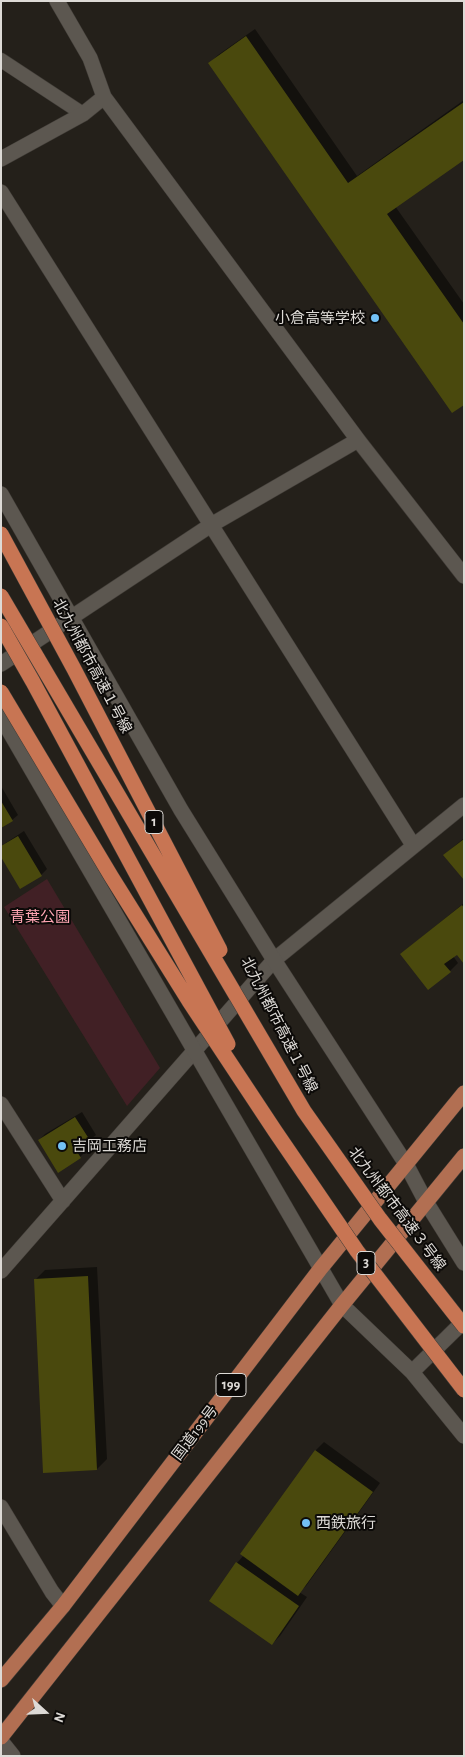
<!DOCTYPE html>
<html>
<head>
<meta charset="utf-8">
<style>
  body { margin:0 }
  #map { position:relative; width:465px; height:1757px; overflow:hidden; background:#24201a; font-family:"Alegreya Sans",sans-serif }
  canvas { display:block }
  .frame { position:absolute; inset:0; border:2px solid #dddad6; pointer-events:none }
  .north { position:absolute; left:20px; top:1687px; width:50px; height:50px; -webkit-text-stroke:4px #0c0a08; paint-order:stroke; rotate:110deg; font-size:14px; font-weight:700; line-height:20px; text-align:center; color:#dddad6 }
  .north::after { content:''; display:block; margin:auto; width:18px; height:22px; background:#dddad6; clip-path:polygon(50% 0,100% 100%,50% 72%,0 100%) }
</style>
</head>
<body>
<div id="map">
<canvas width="465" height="1757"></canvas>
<div class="frame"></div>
<div class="north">N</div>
</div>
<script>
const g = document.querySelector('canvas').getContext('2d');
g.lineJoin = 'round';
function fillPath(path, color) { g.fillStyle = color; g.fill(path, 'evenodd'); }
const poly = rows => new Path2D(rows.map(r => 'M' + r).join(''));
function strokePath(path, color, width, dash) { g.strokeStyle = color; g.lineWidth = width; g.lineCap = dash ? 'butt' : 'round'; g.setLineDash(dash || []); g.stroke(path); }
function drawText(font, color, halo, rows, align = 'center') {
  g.font = font + ' "Alegreya Sans","Noto Sans JP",sans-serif'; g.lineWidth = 4; g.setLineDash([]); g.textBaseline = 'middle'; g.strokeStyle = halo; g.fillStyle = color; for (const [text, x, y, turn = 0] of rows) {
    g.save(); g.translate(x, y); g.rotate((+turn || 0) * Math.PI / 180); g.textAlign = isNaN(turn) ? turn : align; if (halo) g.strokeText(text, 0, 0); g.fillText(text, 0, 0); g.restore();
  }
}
fillPath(poly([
  [47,879,160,1068,127,1106,4,907]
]), '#412025');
fillPath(poly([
  [255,29,357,176,464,100,464,158,395,206,464,304,464,403,210,63,218,55],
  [1,786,18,815,12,820,1,827],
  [24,831,47,869,41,875,1,846],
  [464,838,464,878,444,855],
  [464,903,464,962,457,953,453,956,458,963,450,971,401,954],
  [82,1112,96,1135,83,1145,86,1151,80,1157,39,1140,45,1134],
  [97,1267,107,1459,97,1469,35,1280,45,1270],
  [324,1442,380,1483,306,1586,299,1592,307,1597,280,1636,272,1644,237,1563,244,1555,242,1553,316,1450]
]), '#0007');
fillPath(poly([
  [246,36,348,183,464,102,464,160,387,214,464,324,464,405,452,413,208,63],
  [1,801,13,821,1,828],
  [18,836,42,876,20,889,1,857,1,846],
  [464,839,464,880,443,855],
  [462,905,464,908,464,964,457,955,444,964,451,972,428,990,400,954],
  [75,1117,91,1142,76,1150,81,1158,58,1173,38,1140],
  [88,1276,97,1470,43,1473,34,1279],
  [315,1450,373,1492,298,1596,240,1554],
  [236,1562,299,1606,272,1645,209,1601]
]), '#4a490d');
const service = poly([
  [1,60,83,114]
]);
const minor = poly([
  [57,1,90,58,104,97,358,440,464,576],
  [1,159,83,114,104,97],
  [1,192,413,845],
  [1,664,211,525,358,440],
  [1,1104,63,1201],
  [406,1164,426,1202,464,1263],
  [1,1271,274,960,464,805],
  [342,1305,412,1372,464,1436],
  [412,1372,464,1321],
  [1,1741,13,1756]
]);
const tertiary = poly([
  [1,494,181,810,274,960,406,1164],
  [1,717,342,1305],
  [1,1507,52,1592,63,1606]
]);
const trunk = poly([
  [1,1680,63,1606,321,1268,464,1093],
  [1,1737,342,1305,464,1156]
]);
strokePath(service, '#403c37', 15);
strokePath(minor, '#403c37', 16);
strokePath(tertiary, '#403c37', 16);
strokePath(trunk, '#403c37', 16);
strokePath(service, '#5c5750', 14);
strokePath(minor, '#5c5750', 15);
strokePath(tertiary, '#5c5750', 15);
strokePath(trunk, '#b26f52', 15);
const motorwayBridge = poly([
  [1,534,74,669,220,950],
  [1,596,304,1111,380,1219,464,1326],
  [1,626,33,682,228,1044],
  [1,692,111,876,189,1001,275,1131,357,1251,464,1390]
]);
strokePath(motorwayBridge, '#403c37', 16, []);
strokePath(motorwayBridge, '#c87553', 15);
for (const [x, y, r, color] of [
  [375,318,5,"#73c1f6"],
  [62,1146,5,"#73c1f6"],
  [306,1523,5,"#73c1f6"]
]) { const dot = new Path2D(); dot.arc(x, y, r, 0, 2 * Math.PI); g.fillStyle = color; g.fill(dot); strokePath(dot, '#0c0a08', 2); }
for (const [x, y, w] of [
  [154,822,18],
  [366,1263,18],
  [231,1385,30]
]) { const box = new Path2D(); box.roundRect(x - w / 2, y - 11.5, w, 23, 4); g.fillStyle = '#0c0a08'; g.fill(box); strokePath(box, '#dddad6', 1); }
drawText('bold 14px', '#dddad6', null, [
  ["1",154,822],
  ["3",366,1263],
  ["199",231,1385]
]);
drawText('15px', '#dddad6', '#0c0a08', [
  ["小倉高等学校",365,318,"right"],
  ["吉岡工務店",72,1146],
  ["西鉄旅行",316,1523]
], 'left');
drawText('15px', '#dddad6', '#0c0a08', [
  ["北九州都市高速１号線",92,666,62],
  ["北九州都市高速１号線",279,1025,63],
  ["北九州都市高速３号線",397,1209,53],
  ["国道199号",195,1433,-53]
]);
drawText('15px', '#ffa5b3', '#0c0a08', [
  ["青葉公園",40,917]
]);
</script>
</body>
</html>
